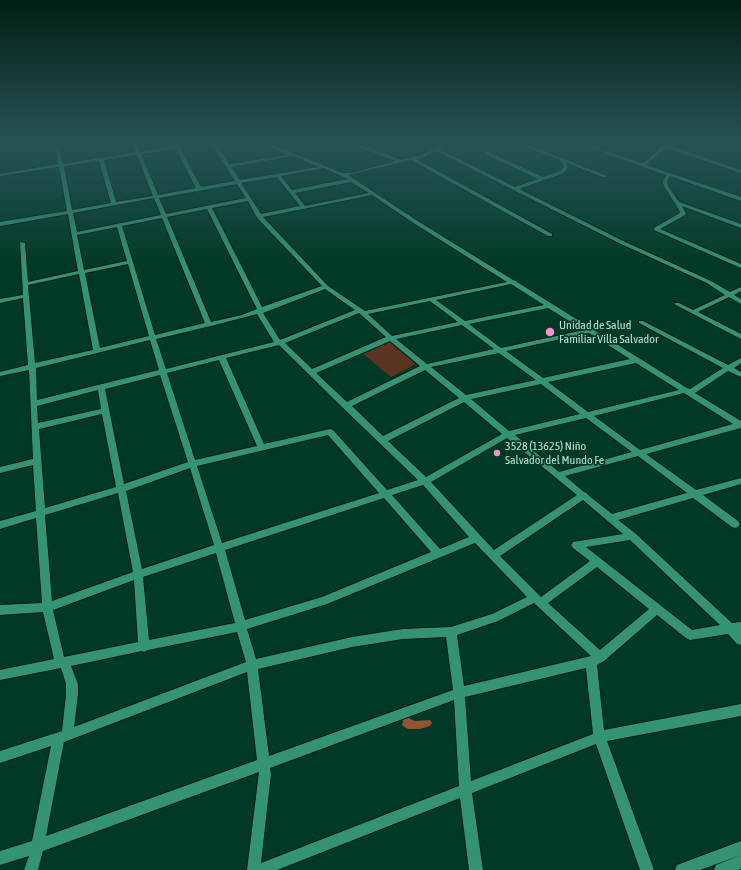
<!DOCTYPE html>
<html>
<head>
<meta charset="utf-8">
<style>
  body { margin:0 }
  canvas { display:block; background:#013928 }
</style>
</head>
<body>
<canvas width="741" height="870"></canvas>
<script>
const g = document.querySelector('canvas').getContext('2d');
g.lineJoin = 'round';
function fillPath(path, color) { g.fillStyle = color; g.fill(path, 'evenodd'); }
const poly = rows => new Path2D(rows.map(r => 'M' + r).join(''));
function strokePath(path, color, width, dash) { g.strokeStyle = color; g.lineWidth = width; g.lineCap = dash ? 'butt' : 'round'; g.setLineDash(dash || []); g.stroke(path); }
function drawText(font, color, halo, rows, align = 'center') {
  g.font = font + ' "Asap Condensed",sans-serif'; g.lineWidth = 3.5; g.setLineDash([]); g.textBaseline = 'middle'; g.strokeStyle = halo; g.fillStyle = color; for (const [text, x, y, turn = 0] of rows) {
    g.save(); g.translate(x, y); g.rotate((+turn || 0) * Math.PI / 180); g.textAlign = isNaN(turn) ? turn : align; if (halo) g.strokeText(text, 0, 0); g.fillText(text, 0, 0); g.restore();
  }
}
fillPath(poly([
  [390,342,416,364,391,377,363,354]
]), '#5a3420');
fillPath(poly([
  [406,705,409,710,410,719,415,721,430,720,432,723,430,726,420,729,408,729,403,726,402,725,403,722,402,718,394,714]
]), '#935231');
const minor = poly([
  [133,144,137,144,140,152,175,146,174,144,178,144,179,146,201,144,180,148,201,187,235,181,212,144,216,144,229,164,288,155,263,144,270,144,343,173,352,173,396,161,349,144,357,144,387,154,401,160,421,155,442,144,448,144,439,149,515,187,538,179,485,154,485,152,489,152,543,177,560,171,564,167,563,164,559,160,519,144,526,144,607,176,603,177,567,163,568,167,564,173,519,189,623,241,711,281,730,292,741,287,741,291,734,295,741,299,741,304,729,297,698,312,741,334,741,339,674,304,675,303,679,303,693,310,725,295,707,283,619,243,436,151,425,157,416,159,552,234,552,236,548,236,411,160,348,175,416,220,513,280,516,281,517,282,687,388,690,389,723,368,639,323,639,321,643,321,728,365,741,358,741,363,734,368,741,372,741,377,728,371,695,393,741,421,741,428,646,454,696,490,741,478,741,484,703,495,738,521,740,524,738,527,735,528,732,527,693,498,618,520,635,533,732,623,741,622,741,645,737,644,728,634,690,640,686,638,657,615,604,661,597,665,604,730,741,704,741,716,607,741,654,870,640,870,596,744,472,793,483,870,469,870,460,798,277,870,247,870,259,772,43,851,38,870,24,870,29,856,0,865,0,851,32,841,51,746,0,763,0,751,62,731,66,695,66,684,61,668,0,680,0,670,54,659,43,612,0,615,0,605,42,603,36,518,0,529,0,521,36,511,33,465,0,473,0,467,33,459,29,370,0,376,0,372,28,365,23,298,0,303,0,299,23,295,20,242,25,243,28,282,78,271,68,214,0,226,0,222,67,211,59,167,0,176,0,174,58,164,56,150,58,149,60,150,63,164,136,152,133,144],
  [176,149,196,188,158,195,141,154,176,149],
  [137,155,153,196,116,202,104,160,137,155],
  [293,156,319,167,240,180,231,167,293,156],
  [99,161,111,203,72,210,64,166,99,161],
  [324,168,348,179,292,190,281,176,324,168],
  [277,177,300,206,261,214,241,183,277,177],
  [351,182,369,193,305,206,295,193,351,182],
  [237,184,246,198,166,214,159,198,237,184],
  [372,195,412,222,507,282,365,311,328,286,263,217,372,195],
  [154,198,161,215,77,232,73,213,154,198],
  [248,201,256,216,262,223,322,286,262,307,212,208,248,201],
  [207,209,257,309,242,315,211,322,167,217,207,209],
  [162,218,205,323,155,335,122,226,162,218],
  [117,227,127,261,84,270,77,235,117,227],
  [128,264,149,336,100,348,85,273,128,264],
  [79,274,93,350,35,363,28,285,79,274],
  [511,284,544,305,465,321,436,300,511,284],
  [325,289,355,310,280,340,263,313,325,289],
  [430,301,458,322,392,336,368,314,430,301],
  [548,308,584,330,501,348,469,324,548,308],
  [359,313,386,337,312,369,285,343,359,313],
  [257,314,274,342,166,369,156,339,211,326,257,314],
  [462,325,494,349,427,364,396,339,462,325],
  [589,333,630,359,543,378,506,351,589,333],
  [150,340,159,370,37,400,36,368,150,340],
  [390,341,420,366,347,402,316,373,390,341],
  [279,345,343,408,418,480,387,490,333,430,330,429,264,444,226,358,279,345],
  [499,353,536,380,466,395,431,367,499,353],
  [219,360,257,446,195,460,167,373,219,360],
  [636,363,679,390,588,412,548,382,636,363],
  [425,370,459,398,383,436,352,406,425,370],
  [160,375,188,462,124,484,105,389,160,375],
  [541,384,580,414,509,431,471,399,541,384],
  [98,390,101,409,38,423,37,406,98,390],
  [684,393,733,424,640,450,594,416,684,393],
  [464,402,502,434,426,477,388,441,464,402],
  [102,414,116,487,45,508,39,429,102,414],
  [586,418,632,452,559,472,515,435,586,418],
  [328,435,379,493,222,543,197,466,328,435],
  [507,438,577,495,494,550,431,482,507,438],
  [638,456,687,493,612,514,588,495,587,493,584,492,565,476,638,456],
  [190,468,214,545,142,569,126,491,190,468],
  [423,485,469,537,440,549,392,495,423,485],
  [118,493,133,572,52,601,45,515,118,493],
  [384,498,431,552,322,597,245,620,225,550,384,498],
  [583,500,623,534,573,542,571,545,573,548,590,561,541,597,500,556,583,500],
  [630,540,720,625,692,630,586,547,630,540],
  [475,543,527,597,492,614,451,627,403,629,352,637,256,659,247,629,327,604,475,543],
  [216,553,235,623,149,640,143,577,216,553],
  [597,567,649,609,600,650,548,603,597,567],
  [134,580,138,642,64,657,53,610,134,580],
  [534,603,591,656,464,686,457,635,498,621,534,603],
  [237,632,246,662,74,727,78,695,78,684,71,666,142,651,144,652,148,650,237,632],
  [446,637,453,690,269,756,258,669,352,647,403,639,446,637],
  [586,668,593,734,471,781,465,697,586,668],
  [247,672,257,760,46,836,64,742,247,672],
  [454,700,459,786,261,863,271,774,270,768,454,700],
  [323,144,333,145,341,144,333,147,323,144],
  [579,144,586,144,642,163,646,161,662,146,657,144,665,144,741,170,741,173,666,148,646,165,741,197,741,201,670,176,667,182,668,186,679,202,741,224,741,228,682,206,686,214,685,215,660,229,741,264,741,268,654,230,654,228,680,213,678,208,664,186,663,182,666,175,579,144],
  [741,841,741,855,700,870,675,870,677,865,741,841],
  [741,855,741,869,738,870,714,870,716,865,741,855]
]);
strokePath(minor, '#011d13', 2);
fillPath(minor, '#339373');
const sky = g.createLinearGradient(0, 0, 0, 266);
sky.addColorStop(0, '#011f16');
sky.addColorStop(0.54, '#275453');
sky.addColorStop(1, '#27545300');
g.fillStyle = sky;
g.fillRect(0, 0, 741, 266);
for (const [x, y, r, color] of [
  [550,332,5,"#f98fc9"],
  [497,453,4,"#f98fc9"]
]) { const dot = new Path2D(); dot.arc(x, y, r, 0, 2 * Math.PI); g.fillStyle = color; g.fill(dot); strokePath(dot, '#013928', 1.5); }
drawText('12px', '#b5e0cd', '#013928', [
  ["Unidad de Salud",559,325],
  ["Familiar Villa Salvador",559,339],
  ["3528 (13625) Niño",505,446],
  ["Salvador del Mundo Fe",505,460]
], 'left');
</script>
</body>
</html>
